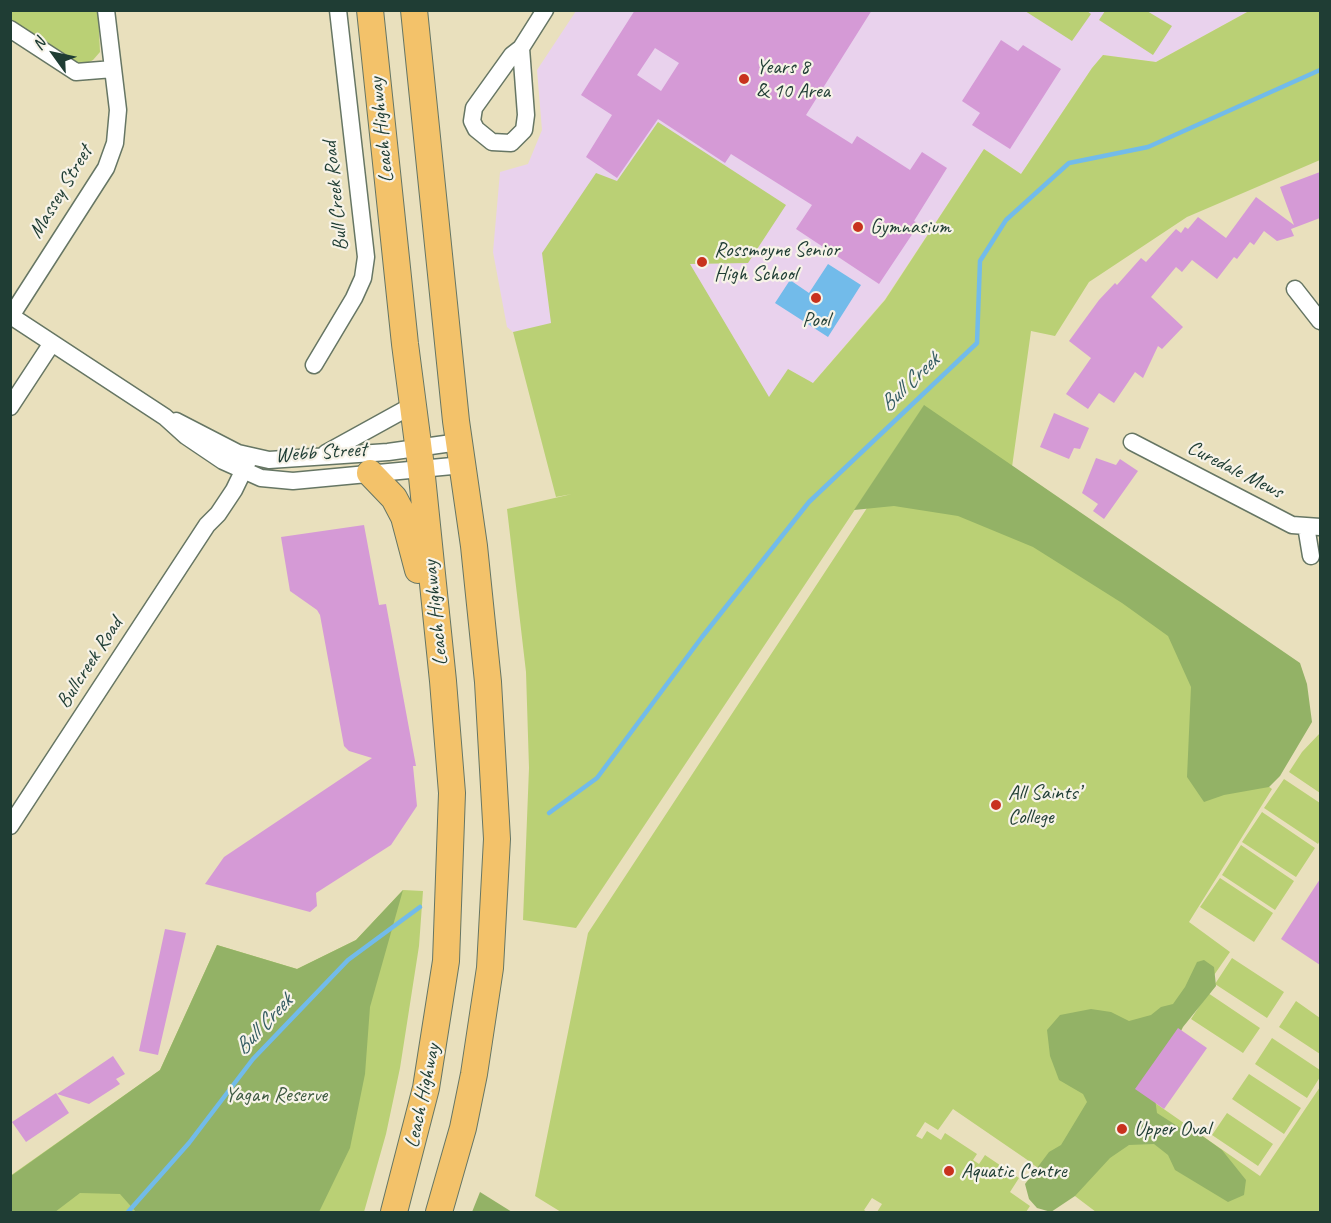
<!DOCTYPE html>
<html>
<head>
<meta charset="utf-8">
<style>
  body { margin:0 }
  #map { position:relative; width:1331px; height:1223px; overflow:hidden; background:#e9e0bd; font-family:Caveat,sans-serif }
  canvas { display:block }
  .frame { position:absolute; inset:0; border:12px solid #1f3d34; pointer-events:none }
  .north { position:absolute; left:24px; top:24px; width:60px; height:60px; -webkit-text-stroke:4px #f7f3e8; paint-order:stroke; rotate:303deg; font-size:16px; font-weight:700; line-height:24px; text-align:center; color:#1f3d34 }
  .north::after { content:''; display:block; margin:auto; width:21px; height:27px; background:#1f3d34; clip-path:polygon(50% 0,100% 100%,50% 72%,0 100%) }
</style>
</head>
<body>
<div id="map">
<canvas width="1331" height="1223"></canvas>
<div class="frame"></div>
<div class="north">N</div>
</div>
<script>
const g = document.querySelector('canvas').getContext('2d');
g.lineJoin = 'round';
function fillPath(path, color) { g.fillStyle = color; g.fill(path, 'evenodd'); }
const poly = rows => new Path2D(rows.map(r => 'M' + r).join(''));
function strokePath(path, color, width, dash) { g.strokeStyle = color; g.lineWidth = width; g.lineCap = dash ? 'butt' : 'round'; g.setLineDash(dash || []); g.stroke(path); }
function drawText(font, color, halo, rows, align = 'center') {
  g.font = font + ' Caveat,sans-serif'; g.lineWidth = 4.5; g.setLineDash([]); g.textBaseline = 'middle'; g.strokeStyle = halo; g.fillStyle = color; for (const [text, x, y, turn = 0] of rows) {
    g.save(); g.translate(x, y); g.rotate((+turn || 0) * Math.PI / 180); g.textAlign = isNaN(turn) ? turn : align; if (halo) g.strokeText(text, 0, 0); g.fillText(text, 0, 0); g.restore();
  }
}
fillPath(poly([
  [576,11,1249,11,1156,62,1103,55,1092,68,1021,174,984,149,885,299,813,383,799,416,513,332,507,327,493,252,500,172,528,164,542,130,537,70]
]), '#e9d2ed');
fillPath(poly([
  [1086,10,1091,14,1072,41,1025,11],
  [10,11,98,11,100,52,93,60,83,65,74,62,11,21],
  [1105,11,1147,11,1172,26,1153,55,1099,20],
  [1249,11,1320,11,1320,160,1187,217,1089,282,1055,336,1031,331,1012,467,1271,644,1206,742,1272,789,1189,922,1230,952,1135,1089,1260,1176,1320,1087,1320,1212,1096,1212,1026,1159,953,1109,938,1130,925,1122,916,1136,922,1139,927,1131,941,1140,945,1133,977,1154,973,1160,979,1164,985,1155,1019,1178,1010,1192,1030,1206,1026,1212,877,1212,882,1204,872,1198,864,1210,867,1212,561,1212,535,1196,588,933,930,412,972,440,924,406,576,928,523,920,529,768,526,672,507,509,572,494,556,497,513,332,551,323,542,253,596,173,617,181,658,122,786,205,748,263,690,264,769,397,788,369,813,383,885,300,984,149,1021,174,1092,68,1103,55,1156,62],
  [1320,733,1320,793,1289,772,1302,752],
  [1284,779,1320,803,1320,840,1318,844,1264,808],
  [1262,812,1315,848,1296,877,1242,842],
  [1241,845,1294,881,1275,910,1222,875],
  [1220,878,1273,913,1254,942,1200,907],
  [403,890,423,891,419,946,400,1068,386,1134,364,1212,11,1212,10,1176,160,1070,217,945,297,969,356,940],
  [1232,958,1284,992,1267,1018,1215,984],
  [1208,993,1260,1028,1243,1053,1191,1019],
  [1296,1001,1320,1018,1320,1054,1279,1027],
  [1272,1038,1320,1070,1320,1077,1307,1098,1255,1064],
  [1249,1074,1301,1108,1284,1134,1232,1099],
  [1227,1113,1273,1144,1258,1166,1212,1135]
]), '#bad075');
fillPath(poly([
  [924,405,1300,663,1307,684,1312,722,1280,776,1269,787,1224,795,1204,802,1187,777,1191,687,1168,636,1122,603,1033,547,958,516,894,506,854,510],
  [403,890,370,1007,365,1074,350,1148,319,1212,136,1212,120,1194,80,1193,55,1212,11,1212,11,1176,160,1070,217,945,297,969,356,940],
  [1204,960,1214,967,1216,986,1183,1027,1173,1047,1154,1091,1157,1113,1185,1131,1201,1135,1222,1150,1246,1180,1244,1195,1228,1202,1175,1170,1168,1155,1154,1144,1129,1145,1110,1158,1075,1196,1051,1212,1037,1208,1029,1199,1025,1184,1049,1152,1061,1145,1087,1102,1083,1094,1059,1080,1050,1056,1047,1030,1060,1015,1091,1009,1111,1012,1129,1021,1151,1015,1161,1007,1173,1004,1185,987,1197,962],
  [480,1192,512,1212,472,1212]
]), '#93b266');
fillPath(poly([
  [828,264,861,285,828,337,775,303,790,280,809,293]
]), '#72bbea');
strokePath(poly([
  [549,813,597,778,702,637,809,502,977,343,980,261,1006,220,1069,163,1148,147,1320,70],
  [128,1212,189,1143,253,1059,348,960,420,907]
]), '#72bbea', 4.5);
fillPath(poly([
  [635,10,872,10,806,115,852,144,857,136,910,170,922,152,947,168,914,221,919,224,879,284,796,229,812,205,731,154,725,163,658,119,617,178,586,157,612,115,581,95],
  [655,48,679,63,661,91,637,75],
  [1001,40,1018,51,1023,45,1061,69,1010,149,972,125,980,113,962,101],
  [1320,172,1320,218,1291,229,1294,236,1277,241,1264,231,1254,245,1250,242,1237,259,1234,257,1217,279,1192,260,1182,272,1176,267,1151,297,1183,327,1162,349,1158,346,1143,378,1135,372,1114,403,1099,393,1088,409,1066,394,1091,358,1069,341,1099,300,1115,283,1117,285,1141,258,1146,262,1176,229,1181,233,1185,227,1188,229,1198,217,1226,238,1256,197,1294,225,1280,187],
  [1054,413,1089,428,1080,449,1074,448,1069,459,1040,447],
  [1096,458,1116,465,1120,459,1138,471,1104,519,1093,511,1098,504,1082,493],
  [364,525,379,605,386,604,416,766,413,766,417,806,391,845,316,893,317,906,310,912,205,884,224,857,372,758,349,751,344,746,320,615,317,610,290,591,281,537],
  [1320,879,1320,965,1281,939],
  [165,929,186,933,158,1055,139,1051],
  [1178,1028,1207,1048,1164,1109,1135,1089],
  [113,1056,125,1074,116,1079,120,1084,89,1104,57,1094],
  [56,1093,69,1113,26,1142,12,1122]
]), '#d59ad6');
const minor = poly([
  [106,10,118,110,115,143,106,168,11,316,165,417,186,436,223,461,261,478,293,481,463,465],
  [10,29,76,72,113,69],
  [521,48,526,115,524,130,511,143,492,142,476,129,472,121,474,108,512,55,521,48,545,10],
  [1295,289,1320,321],
  [314,365,354,298,363,278,366,257,338,10],
  [10,407,52,343],
  [176,421,238,453,269,460,388,452,459,442],
  [1132,442,1292,525,1320,527],
  [326,453,413,405],
  [1306,526,1311,556],
  [10,826,207,525,218,514,234,490,250,457]
]);
const highway = poly([
  [370,10,405,344,421,467,443,681,452,793,446,961,426,1088,394,1212],
  [414,10,456,421,474,546,488,682,497,839,490,968,474,1074,463,1128,439,1212],
  [370,473,394,498,404,517,418,570]
]);
strokePath(minor, '#667664', 19);
strokePath(highway, '#667664', 28);
strokePath(minor, '#fff', 16);
strokePath(highway, '#f3c26a', 26);
for (const [x, y, r, color] of [
  [744,79,6,"#c8321e"],
  [858,227,6,"#c8321e"],
  [702,262,6,"#c8321e"],
  [816,298,6,"#c8321e"],
  [996,805,6,"#c8321e"],
  [1122,1129,6,"#c8321e"],
  [949,1171,6,"#c8321e"]
]) { const dot = new Path2D(); dot.arc(x, y, r, 0, 2 * Math.PI); g.fillStyle = color; g.fill(dot); strokePath(dot, '#f7f3e8', 2); }
drawText('21px', '#1f3d34', '#f7f3e8', [
  ["Years 8",756,67],
  ["& 10 Area",756,91],
  ["Gymnasium",870,227],
  ["Rossmoyne Senior",714,250],
  ["High School",714,274],
  ["Pool",816,320,"center"],
  ["All Saints’",1008,793],
  ["College",1008,817],
  ["Upper Oval",1134,1129],
  ["Aquatic Centre",961,1171]
], 'left');
drawText('21px', '#1f3d34', '#f7f3e8', [
  ["Leach Highway",382,130,-96],
  ["Massey Street",61,192,-59],
  ["Bull Creek Road",336,196,-96],
  ["Webb Street",321,453,-4],
  ["Curedale Mews",1235,470,27],
  ["Leach Highway",436,613,-96],
  ["Bullcreek Road",90,663,-57],
  ["Leach Highway",423,1096,-78]
]);
drawText('21px', '#3e5a41', '#f7f3e8', [
  ["Yagan Reserve",276,1095]
]);
drawText('italic 22px', '#345c62', '#f7f3e8', [
  ["Bull Creek",910,383,-44],
  ["Bull Creek",264,1025,-47]
]);
</script>
</body>
</html>
